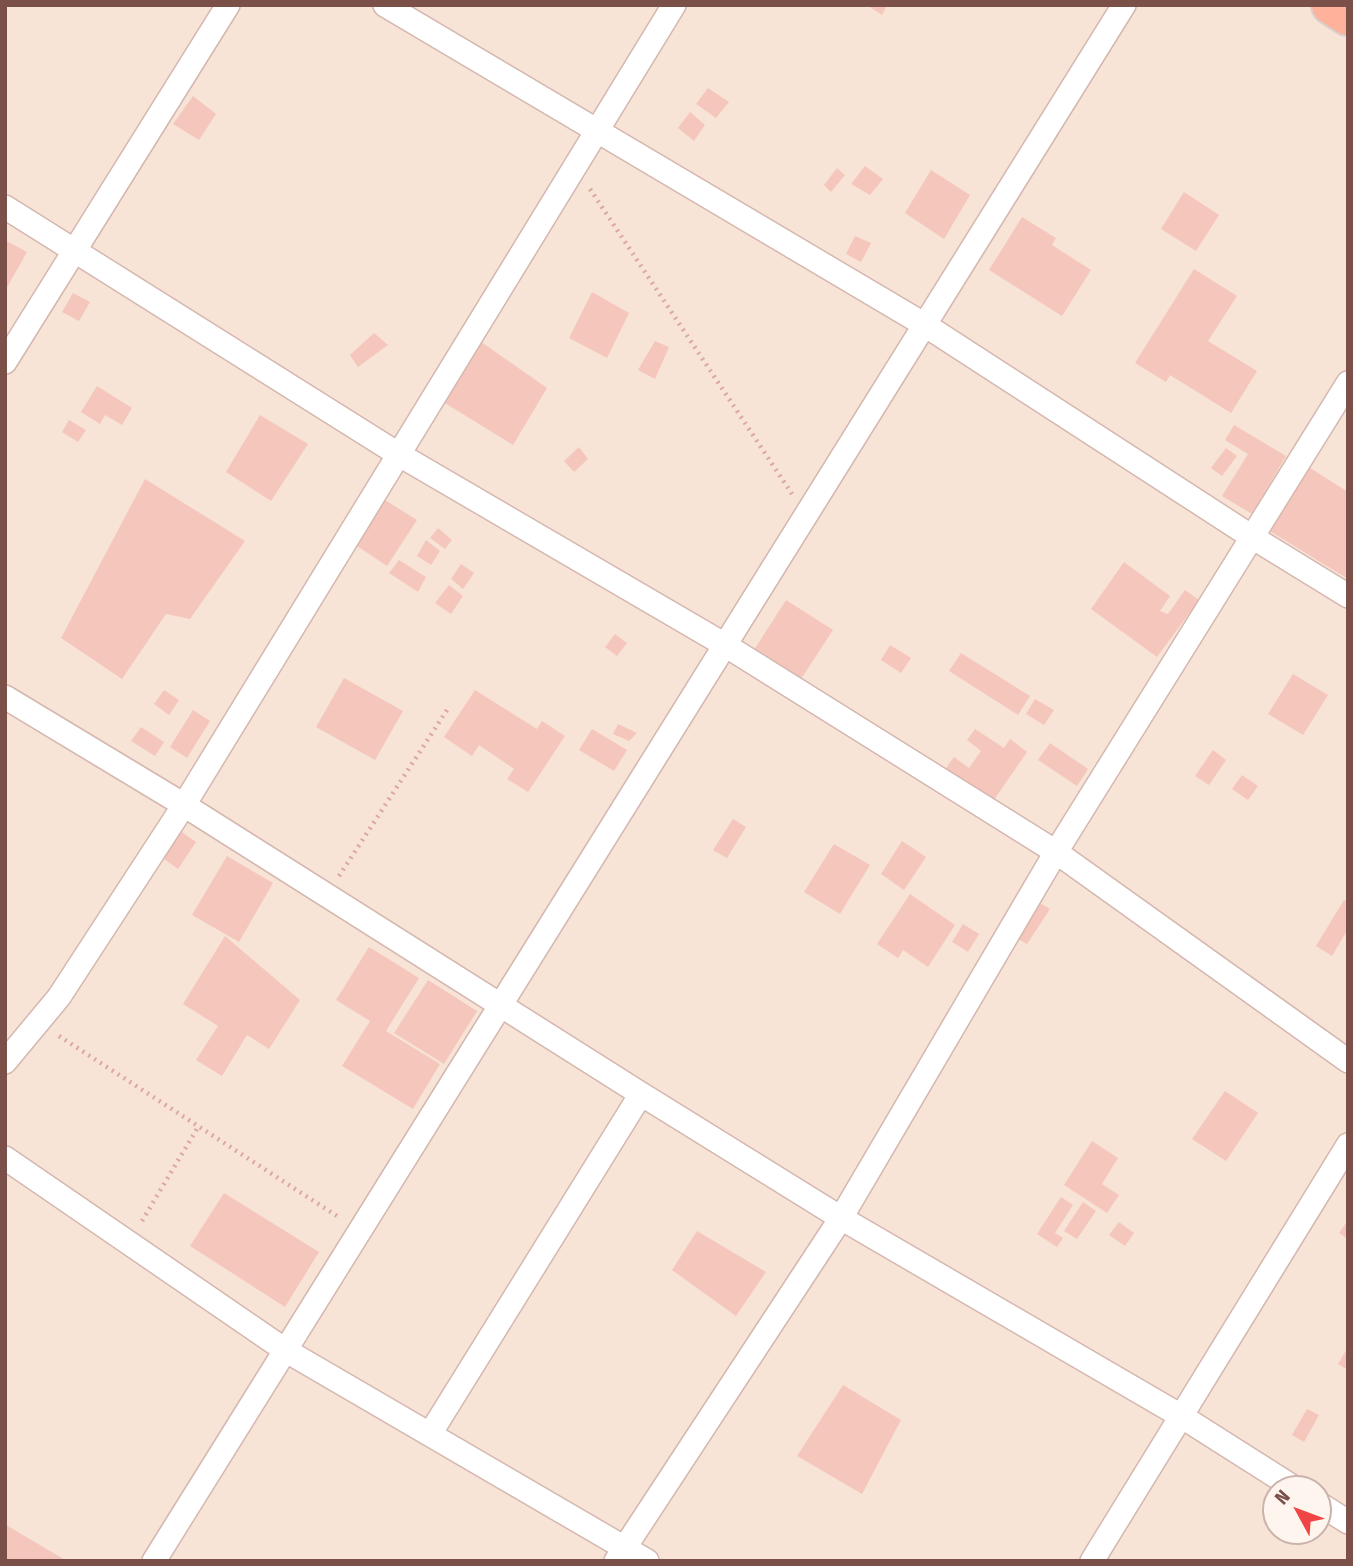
<!DOCTYPE html>
<html>
<head>
<meta charset="utf-8">
<style>
  body { margin:0 }
  #map { position:relative; width:1353px; height:1566px; overflow:hidden; background:#fef0e7; font-family:"Fira Sans Condensed",sans-serif }
  canvas { display:block }
  .frame { position:absolute; inset:0; border:7px solid #7a5049; pointer-events:none }
  .north { position:absolute; left:1262px; top:1475px; width:70px; height:70px; box-sizing:border-box; background:#fff5ef; border:2px solid #cab3ad; border-radius:50%; rotate:311deg; font-size:19px; font-weight:700; line-height:28px; text-align:center; color:#7a5049 }
  .north::after { content:''; display:block; margin:auto; width:24px; height:32px; background:#f04544; clip-path:polygon(50% 0,100% 100%,50% 72%,0 100%) }
</style>
</head>
<body>
<div id="map">
<canvas width="1353" height="1566"></canvas>
<div class="frame"></div>
<div class="north">N</div>
</div>
<script>
const g = document.querySelector('canvas').getContext('2d');
g.lineJoin = 'round';
function fillPath(path, color) { g.fillStyle = color; g.fill(path, 'evenodd'); }
const poly = rows => new Path2D(rows.map(r => 'M' + r).join(''));
function strokePath(path, color, width, dash) { g.strokeStyle = color; g.lineWidth = width; g.lineCap = dash ? 'butt' : 'round'; g.setLineDash(dash || []); g.stroke(path); }
fillPath(poly([
  [5,5,1348,5,1348,1561,5,1561],
  [1276,1489,1318,1489,1318,1531,1276,1531]
]), '#f8e3d7');
fillPath(poly([
  [867,5,887,5,882,15],
  [708,88,729,102,716,118,696,104],
  [193,96,216,114,199,140,173,124],
  [690,112,705,125,694,141,678,128],
  [865,166,883,179,870,195,851,184],
  [837,168,845,175,831,192,824,185],
  [931,170,970,195,944,239,905,213],
  [1184,192,1219,215,1196,251,1161,229],
  [1022,217,1056,238,1052,245,1091,270,1062,316,989,270],
  [855,236,871,243,861,262,846,254],
  [5,240,27,252,5,291],
  [1194,269,1237,296,1208,341,1257,371,1231,413,1170,375,1166,382,1135,363],
  [592,292,629,313,607,358,569,338],
  [73,293,90,302,79,321,62,312],
  [374,333,388,345,358,367,350,355],
  [477,339,547,388,513,445,440,400],
  [655,341,669,347,655,379,638,370],
  [97,386,132,408,122,425,105,415,100,424,81,412],
  [260,415,308,444,271,501,226,472],
  [69,420,86,430,78,442,62,432],
  [1234,425,1286,456,1252,514,1222,496,1248,454,1225,440],
  [579,447,588,459,574,472,564,461],
  [1226,448,1237,456,1222,476,1211,468],
  [1307,466,1348,492,1348,579,1268,530],
  [145,479,245,541,190,619,166,614,122,679,61,638],
  [385,500,417,520,387,566,354,544],
  [438,528,452,540,445,549,430,538],
  [426,540,440,551,431,565,417,556],
  [399,560,426,577,418,592,389,573],
  [1124,562,1170,596,1160,611,1168,614,1185,590,1199,600,1157,657,1091,609],
  [461,564,474,573,463,589,451,579],
  [449,585,463,596,451,614,435,603],
  [786,600,833,630,799,682,752,653],
  [615,634,627,643,617,656,605,647],
  [890,645,911,658,901,673,881,660],
  [961,653,1030,696,1018,715,949,671],
  [1293,674,1328,695,1303,735,1268,714],
  [344,678,403,711,375,760,316,727],
  [164,690,179,700,169,715,154,704],
  [475,690,537,729,542,721,565,736,528,792,507,779,514,769,479,745,472,756,444,737],
  [1035,699,1054,710,1044,725,1026,714],
  [193,710,210,721,187,758,170,747],
  [618,724,637,733,629,741,613,734],
  [141,727,164,742,155,756,131,741],
  [592,729,627,750,614,771,579,750],
  [975,729,1004,748,1010,739,1027,752,991,804,944,771,954,757,969,768,981,751,967,740],
  [1050,743,1088,769,1077,786,1038,760],
  [1213,750,1226,760,1209,785,1195,776],
  [1242,775,1258,786,1248,800,1232,789],
  [733,819,746,827,727,858,713,850],
  [179,830,196,842,178,869,160,856],
  [902,841,926,857,904,890,881,874],
  [834,844,870,865,840,914,804,892],
  [227,856,273,883,239,942,192,915],
  [910,894,955,925,928,967,903,950,898,958,877,944],
  [1344,900,1348,902,1348,929,1332,956,1316,946],
  [1040,903,1050,909,1027,944,1018,939],
  [963,924,979,934,968,952,952,942],
  [225,936,300,1000,269,1049,247,1035,222,1076,196,1060,218,1026,183,1004],
  [369,947,419,978,386,1031,440,1064,413,1109,342,1066,370,1021,336,1000],
  [428,980,477,1011,444,1064,394,1033],
  [1225,1091,1258,1113,1226,1161,1192,1139],
  [1092,1141,1118,1158,1102,1184,1119,1195,1107,1213,1064,1185],
  [224,1193,319,1252,285,1307,190,1246],
  [1061,1197,1073,1205,1055,1233,1063,1238,1057,1247,1037,1234],
  [1083,1202,1096,1211,1077,1239,1064,1231],
  [1348,1220,1348,1239,1339,1233],
  [1119,1222,1134,1233,1125,1246,1109,1235],
  [697,1231,766,1272,736,1316,672,1270],
  [1348,1347,1348,1370,1338,1364],
  [843,1385,901,1420,862,1494,797,1456],
  [1307,1409,1319,1415,1304,1442,1292,1435],
  [6,1525,67,1561,5,1561]
]), '#f5c7bc');
const minor = poly([
  [385,5,925,325,1252,537,1348,596],
  [5,207,398,454,725,645,1056,852,1348,1061],
  [5,362,228,5],
  [5,697,184,805,641,1094,841,1218,1181,1416,1296,1489],
  [5,1062,59,997,184,805,674,5],
  [5,1158,285,1350,647,1561],
  [430,1434,641,1094],
  [1318,1503,1348,1522],
  [154,1561,1124,5],
  [616,1561,841,1218,1056,852,1348,383],
  [1092,1561,1348,1145]
]);
const trunk = poly([
  [1331,5,1348,16]
]);
strokePath(minor, '#d4b7ae', 26);
strokePath(trunk, '#dacecc', 42);
strokePath(poly([
  [590,189,792,494],
  [339,876,447,710],
  [59,1036,340,1218],
  [142,1221,198,1127]
]), '#dba99f', 4.5, [2, 5]);
strokePath(minor, '#fff', 23);
strokePath(trunk, '#feb29c', 38);
</script>
</body>
</html>
